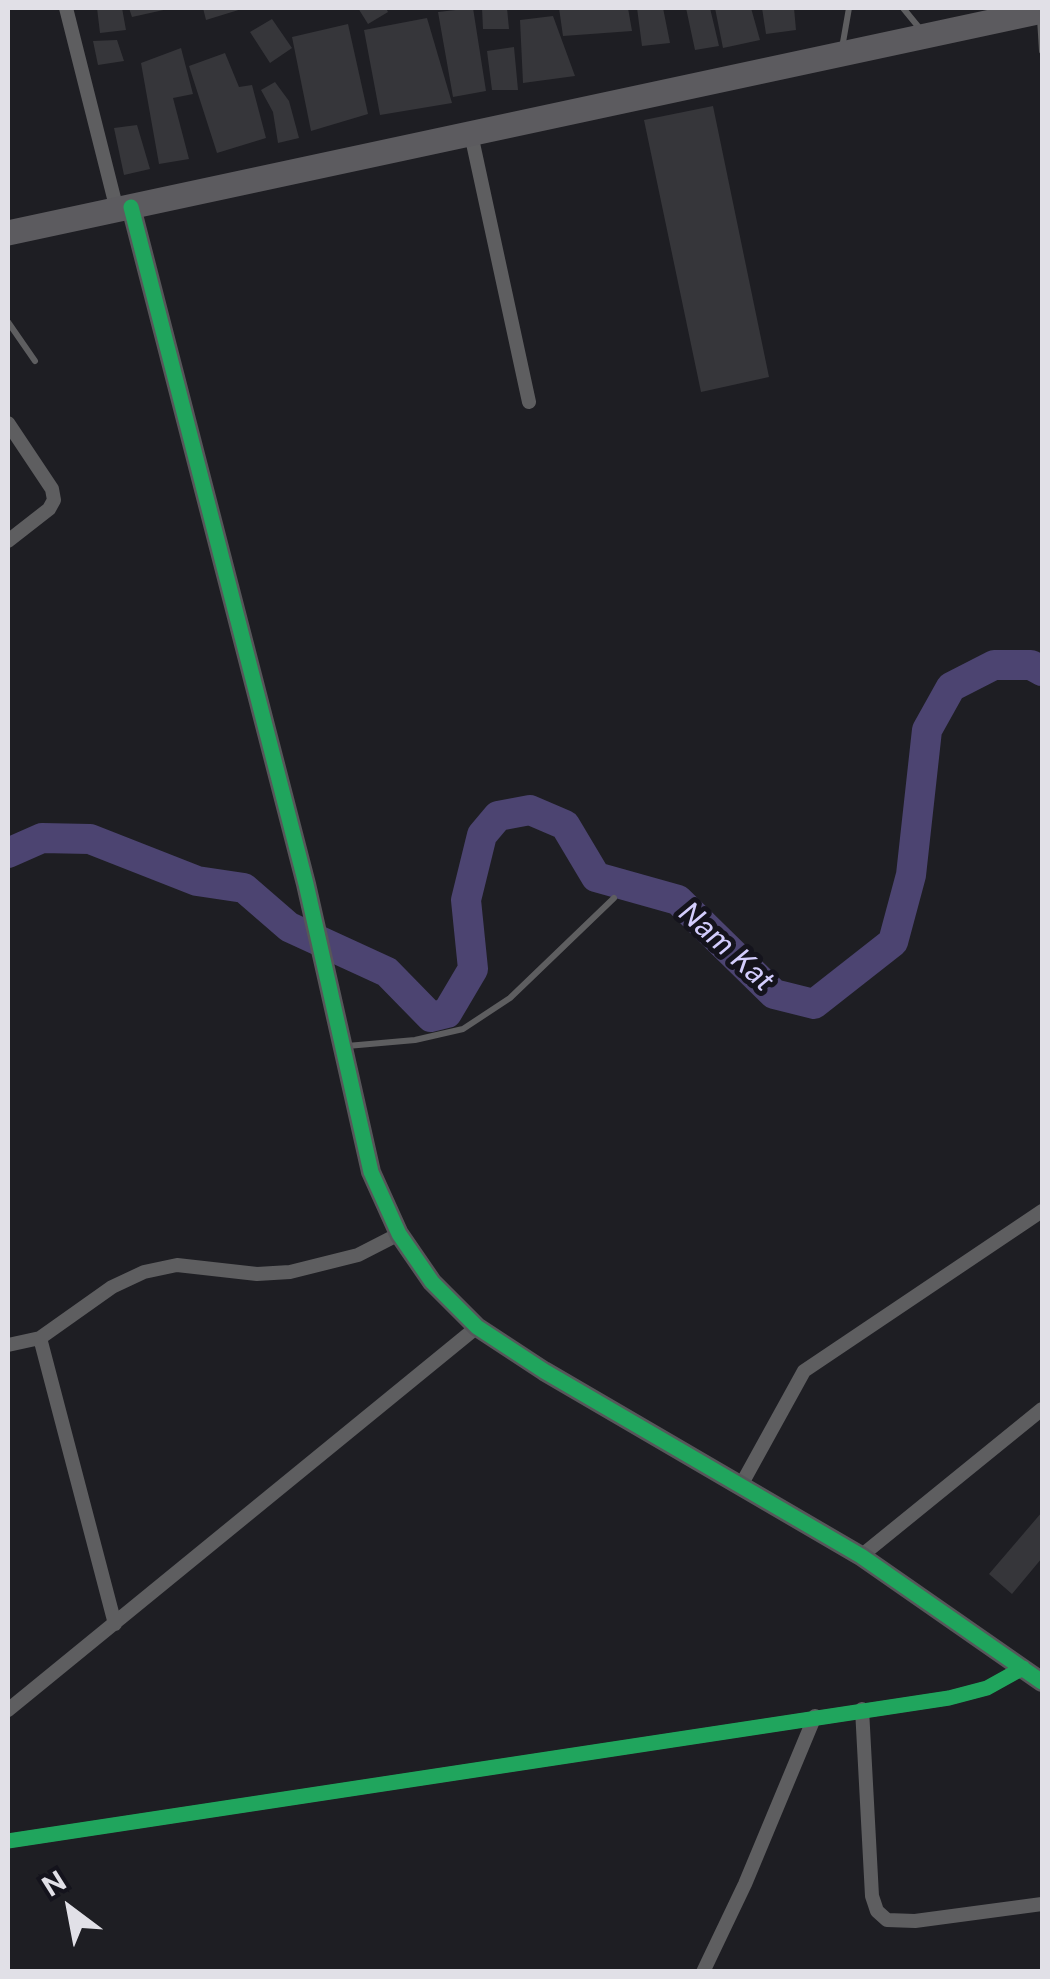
<!DOCTYPE html>
<html>
<head>
<meta charset="utf-8">
<style>
  body { margin:0 }
  #map { position:relative; width:1050px; height:1979px; overflow:hidden; background:#1e1e23; font-family:"Public Sans",sans-serif }
  canvas { display:block }
  .frame { position:absolute; inset:0; border:10px solid #e1e0e7; pointer-events:none }
  .north { position:absolute; left:20px; top:1859px; width:100px; height:100px; -webkit-text-stroke:8px #14131c; paint-order:stroke; rotate:328deg; font-size:28px; font-weight:700; line-height:40px; text-align:center; color:#e1e0e7 }
  .north::after { content:''; display:block; margin:auto; width:35px; height:45px; background:#e1e0e7; clip-path:polygon(50% 0,100% 100%,50% 72%,0 100%) }
</style>
</head>
<body>
<div id="map">
<canvas width="1050" height="1979"></canvas>
<div class="frame"></div>
<div class="north">N</div>
</div>
<script>
const g = document.querySelector('canvas').getContext('2d');
g.lineJoin = 'round';
const poly = rows => new Path2D(rows.map(r => 'M' + r).join(''));
function strokePath(path, color, width, dash) { g.strokeStyle = color; g.lineWidth = width; g.lineCap = dash ? 'butt' : 'round'; g.setLineDash(dash || []); g.stroke(path); }
function fillPath(path, color) { g.fillStyle = color; g.fill(path, 'evenodd'); }
function drawText(font, color, halo, rows, align = 'center') {
  g.font = font + ' "Public Sans",sans-serif'; g.lineWidth = 10; g.setLineDash([]); g.textBaseline = 'middle'; g.strokeStyle = halo; g.fillStyle = color; for (const [text, x, y, turn = 0] of rows) {
    g.save(); g.translate(x, y); g.rotate((+turn || 0) * Math.PI / 180); g.textAlign = isNaN(turn) ? turn : align; if (halo) g.strokeText(text, 0, 0); g.fillText(text, 0, 0); g.restore();
  }
}
strokePath(poly([
  [8,853,42,838,90,839,197,881,244,888,289,927,387,972,431,1017,447,1013,473,969,466,900,482,835,498,816,530,810,565,825,596,877,678,900,774,994,814,1004,893,942,911,875,927,730,951,687,994,665,1031,665,1042,671]
]), '#4c4471', 30);
fillPath(poly([
  [97,8,122,8,126,30,100,33],
  [129,8,168,8,168,9,132,17],
  [203,8,245,8,206,20],
  [358,8,386,8,388,12,368,24],
  [473,8,486,91,453,97,438,12],
  [482,8,507,8,509,29,483,29],
  [559,8,628,8,632,31,563,36],
  [637,8,663,8,670,43,642,46],
  [686,8,710,8,719,46,695,50],
  [715,8,751,8,760,40,723,48],
  [762,8,794,8,796,30,766,34],
  [553,16,575,76,523,83,520,20],
  [427,18,452,103,380,115,364,30],
  [272,19,292,48,270,63,250,32],
  [348,24,368,114,311,131,292,37],
  [117,40,124,61,98,65,93,41],
  [514,47,518,90,492,90,487,51],
  [181,48,193,94,173,98,189,159,159,164,141,63],
  [225,53,239,87,252,85,266,138,217,153,189,66],
  [275,82,289,101,299,138,278,143,273,112,261,90],
  [713,106,769,377,701,392,644,120],
  [137,125,150,169,124,175,114,128],
  [1042,1512,1042,1558,1012,1594,989,1574]
]), '#36363a');
strokePath(poly([
  [903,8,921,30],
  [1040,18,1042,51],
  [842,48,849,8],
  [8,322,35,361],
  [347,1046,415,1040,463,1029,510,998,614,898]
]), '#5e5e60', 6);
strokePath(poly([
  [66,8,117,210],
  [471,134,529,402],
  [8,423,52,489,54,500,49,509,8,541],
  [40,1338,115,1624],
  [8,1345,40,1338,112,1287,144,1272,177,1265,257,1274,290,1272,358,1255,399,1234],
  [740,1487,804,1371,1042,1211],
  [861,1556,1042,1409],
  [862,1709,872,1896,877,1911,887,1920,915,1921,1042,1904],
  [8,1710,477,1327],
  [8,1841,949,1698,987,1688,1023,1668],
  [703,1972,745,1884,815,1716]
]), '#5e5e60', 14);
strokePath(poly([
  [131,207,306,884,371,1172,399,1234,432,1282,477,1327,544,1371,861,1556,1042,1682]
]), '#57565a', 20);
strokePath(poly([
  [8,233,1042,11]
]), '#5c5b5f', 25);
strokePath(poly([
  [131,207,306,884,371,1172,399,1234,432,1282,477,1327,544,1371,861,1556,1042,1682],
  [8,1841,949,1698,987,1688,1023,1668]
]), '#20a55d', 15);
drawText('italic 30px', '#d3cdfd', '#14131c', [
  ["Nam Kat",726,947,42]
]);
</script>
</body>
</html>
